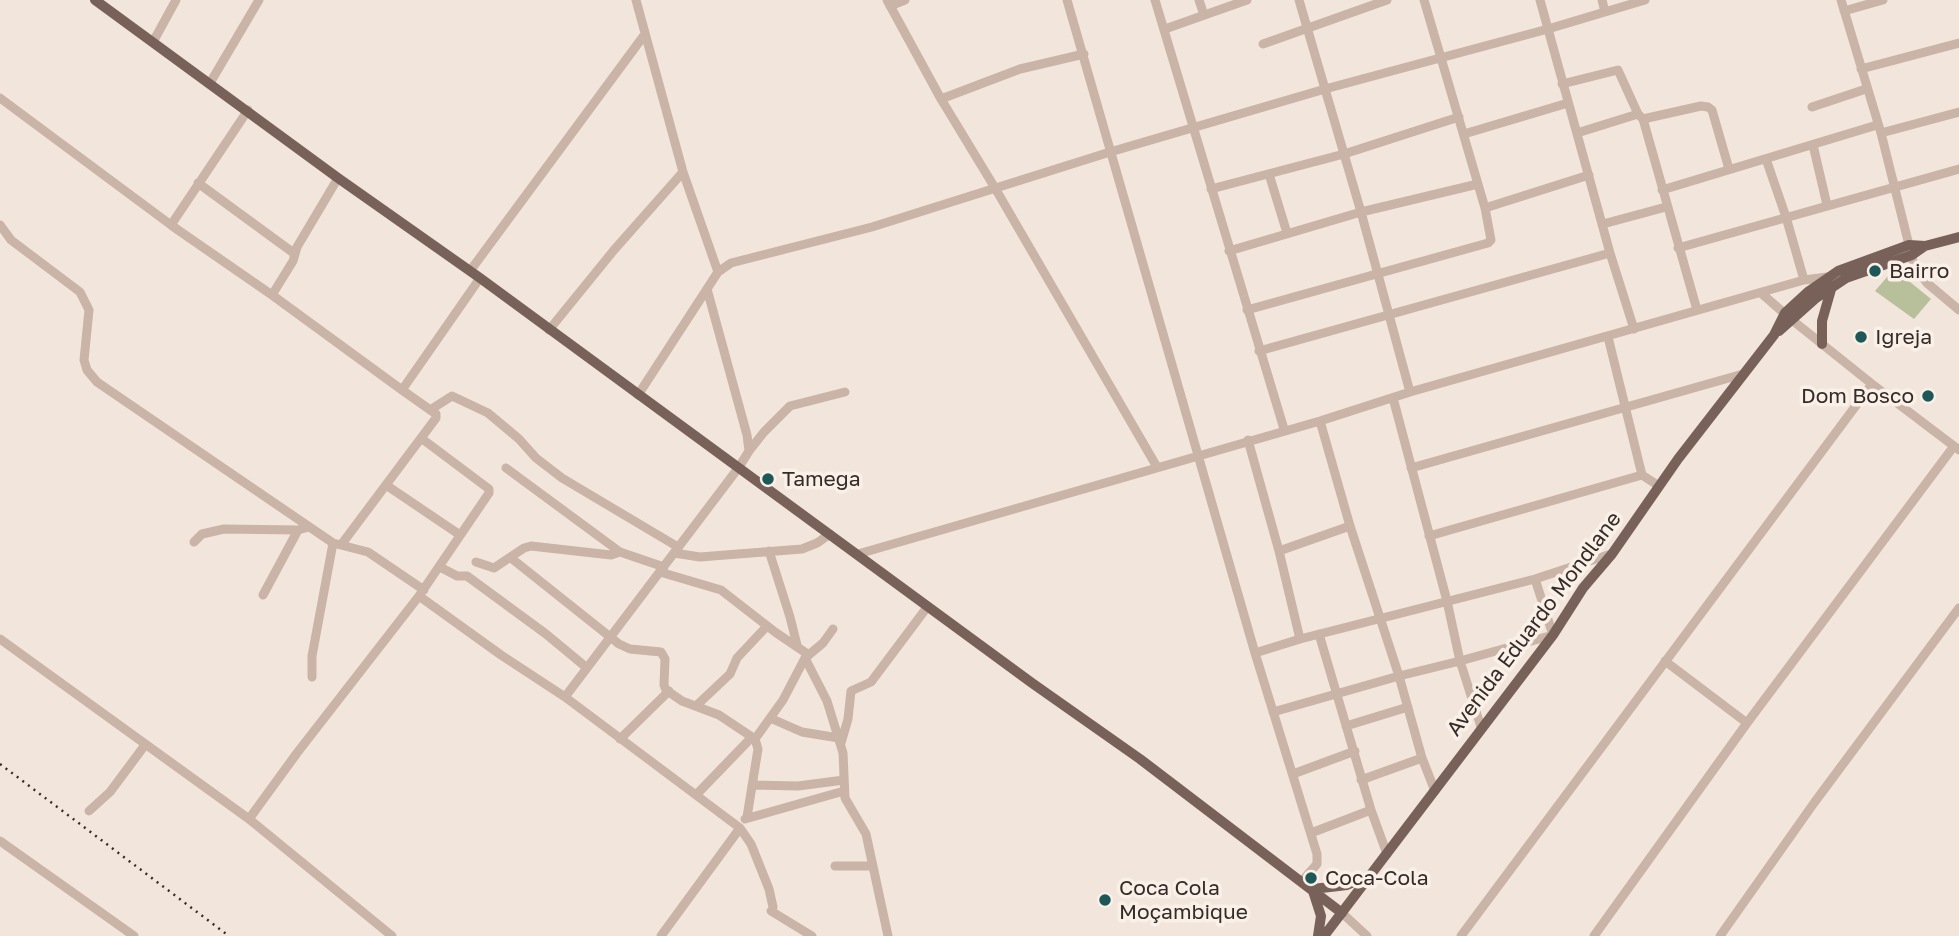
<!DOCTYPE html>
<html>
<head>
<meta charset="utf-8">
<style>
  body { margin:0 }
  canvas { display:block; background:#f2e5db }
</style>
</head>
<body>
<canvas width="1959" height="936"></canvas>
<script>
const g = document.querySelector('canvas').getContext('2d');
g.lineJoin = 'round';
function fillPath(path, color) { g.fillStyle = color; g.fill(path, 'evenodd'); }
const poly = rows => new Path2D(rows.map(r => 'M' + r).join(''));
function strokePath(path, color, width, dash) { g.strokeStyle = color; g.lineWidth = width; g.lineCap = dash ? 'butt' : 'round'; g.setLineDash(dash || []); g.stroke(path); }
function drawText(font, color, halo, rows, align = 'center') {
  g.font = font + ' "Golos Text",sans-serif'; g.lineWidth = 7; g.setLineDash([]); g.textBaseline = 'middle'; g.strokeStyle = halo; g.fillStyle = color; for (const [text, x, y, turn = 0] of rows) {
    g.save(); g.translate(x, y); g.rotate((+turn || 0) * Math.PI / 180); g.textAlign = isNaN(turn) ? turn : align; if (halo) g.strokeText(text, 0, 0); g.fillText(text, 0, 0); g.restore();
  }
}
fillPath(poly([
  [1894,269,1931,299,1914,319,1875,291]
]), '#b7c09b');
strokePath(poly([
  [636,0,683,172,718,272],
  [887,0,941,99,995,188,1157,467],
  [1067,0,1255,653,1317,854,1317,864,1302,881],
  [1155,0,1284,429],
  [1199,0,1204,15],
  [1299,0,1361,212,1410,392],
  [1540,0,1610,253,1634,329],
  [1602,0,1605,12],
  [1841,0,1881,133,1914,265,1927,283,1959,310],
  [890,6,905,0],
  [1844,11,1883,0],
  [1165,29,1247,0],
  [153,42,176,0],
  [1263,44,1387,0],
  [1861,69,1959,43],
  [210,83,259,0],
  [1562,84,1618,70,1638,114],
  [0,98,171,225],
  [941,99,1020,69,1084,54],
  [1812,107,1866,89],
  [248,110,171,225,178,230,272,295,402,390,480,278],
  [1643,119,1697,310],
  [1577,133,1638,114,1643,119,1701,106,1708,107,1712,110,1729,169],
  [1881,133,1959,112],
  [1464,134,1568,103],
  [1813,145,1827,205],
  [1766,159,1786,217,1804,280],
  [1269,174,1287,233],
  [198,183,295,254],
  [1211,189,1344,154,1459,117],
  [1662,190,1877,125],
  [1485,208,1589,175],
  [1603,224,1666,207],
  [0,225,11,240,80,292,89,310,84,360,87,370,97,382,333,543,368,552,424,590],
  [1678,248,1959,169],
  [1229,251,1361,212,1478,184],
  [470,271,645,34],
  [1761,293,1792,320,1872,384,1959,450],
  [272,295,293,261,297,247,338,178],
  [1247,310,1488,243,1491,240,1485,208,1424,0],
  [549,330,614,250,683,172],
  [1608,337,1642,475,1659,486],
  [1259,351,1610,253],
  [638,395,718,272,731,263,872,227,1110,152,1325,89,1548,29,1645,0],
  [1393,398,1447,601,1460,661,1481,727],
  [430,410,452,396,488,413,519,439,536,458,562,478,678,547],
  [1320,421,1350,526,1399,676,1422,758,1435,791],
  [1248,440,1279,551,1300,639],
  [749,451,764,432,790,406,845,392],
  [506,468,620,552,664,567],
  [1411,468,1743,374],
  [386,485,460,535],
  [1429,536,1642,475],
  [194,542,202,534,224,529,298,530,309,527],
  [341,545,436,418,436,414,402,390],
  [769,551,790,617,797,645],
  [1279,551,1350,526],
  [674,553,700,557,802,549,817,543,830,534],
  [858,554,1320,421,1410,392,1804,280,1827,277],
  [511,558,619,644,630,649,661,652,665,659,664,685,666,690,682,701,719,715,755,739,758,749,747,817],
  [476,562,494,568,524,548,531,546,611,555,620,552],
  [440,567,457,576,467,576,546,634,587,668],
  [660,572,721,590,775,632,809,655],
  [263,595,298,530],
  [419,596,501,655,565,697,740,828,661,936],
  [1319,634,1371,810,1387,854],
  [0,639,249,819,392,936],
  [1255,653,1300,639,1535,579,1611,554],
  [805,658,827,701,843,753,845,798,866,834,888,936],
  [1665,661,1747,723],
  [312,677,312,656,333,543],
  [565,697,739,467,749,451,747,435,707,289],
  [697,705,730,674,737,658,767,626],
  [1273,712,1399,676,1460,661,1553,635,1535,579],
  [770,718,802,732,839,738],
  [1346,726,1408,707],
  [620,739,669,691],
  [755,739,783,700,805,658,823,643,833,629],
  [841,743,848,719,851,691,871,682,928,606],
  [1293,774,1355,751],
  [1361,780,1422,758],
  [752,785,798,786,844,780],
  [696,795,752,737],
  [89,811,110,792,145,745],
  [249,819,297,753,419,596,489,493,489,489,421,438],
  [745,819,844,791],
  [740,828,751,844,769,889,773,907],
  [1311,833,1371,810],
  [0,841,134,936],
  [835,866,871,866],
  [771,911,812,936],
  [1342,913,1367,936],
  [1461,936,1872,384],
  [1594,936,1747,723,1954,446],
  [1720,936,1814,803,1959,608]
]), '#cab4a7', 9);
strokePath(poly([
  [95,0,338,178,480,278,1032,683,1140,759,1342,913],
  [1779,331,1816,298,1846,278,1912,255,1925,246,1959,237],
  [1822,344,1822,321,1832,286],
  [1313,889,1347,885,1368,876],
  [1313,891,1321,916,1318,936],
  [1324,936,1553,635,1583,588,1612,554,1678,459,1774,335,1785,313,1809,291,1838,271,1909,245,1925,246]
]), '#786159', 10);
strokePath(poly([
  [0,764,229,936]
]), '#362b28', 2.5, [2, 5]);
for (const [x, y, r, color] of [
  [1875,271,7,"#1e5757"],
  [1861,337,7,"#1e5757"],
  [1928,396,7,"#1e5757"],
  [768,479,7,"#1e5757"],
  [1311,878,7,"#1e5757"],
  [1105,900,7,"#1e5757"]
]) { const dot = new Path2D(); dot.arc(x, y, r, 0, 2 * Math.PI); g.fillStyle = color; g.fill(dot); strokePath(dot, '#f9f0e8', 2.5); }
drawText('21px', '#362b28', '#f9f0e8', [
  ["Bairro",1889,271],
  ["Igreja",1875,337],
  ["Dom Bosco",1914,396,"right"],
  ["Tamega",782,479],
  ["Coca-Cola",1325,878],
  ["Coca Cola",1119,888],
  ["Moçambique",1119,912]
], 'left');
drawText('21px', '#362b28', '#f9f0e8', [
  ["Avenida Eduardo Mondlane",1534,624,-53]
]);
</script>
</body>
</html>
